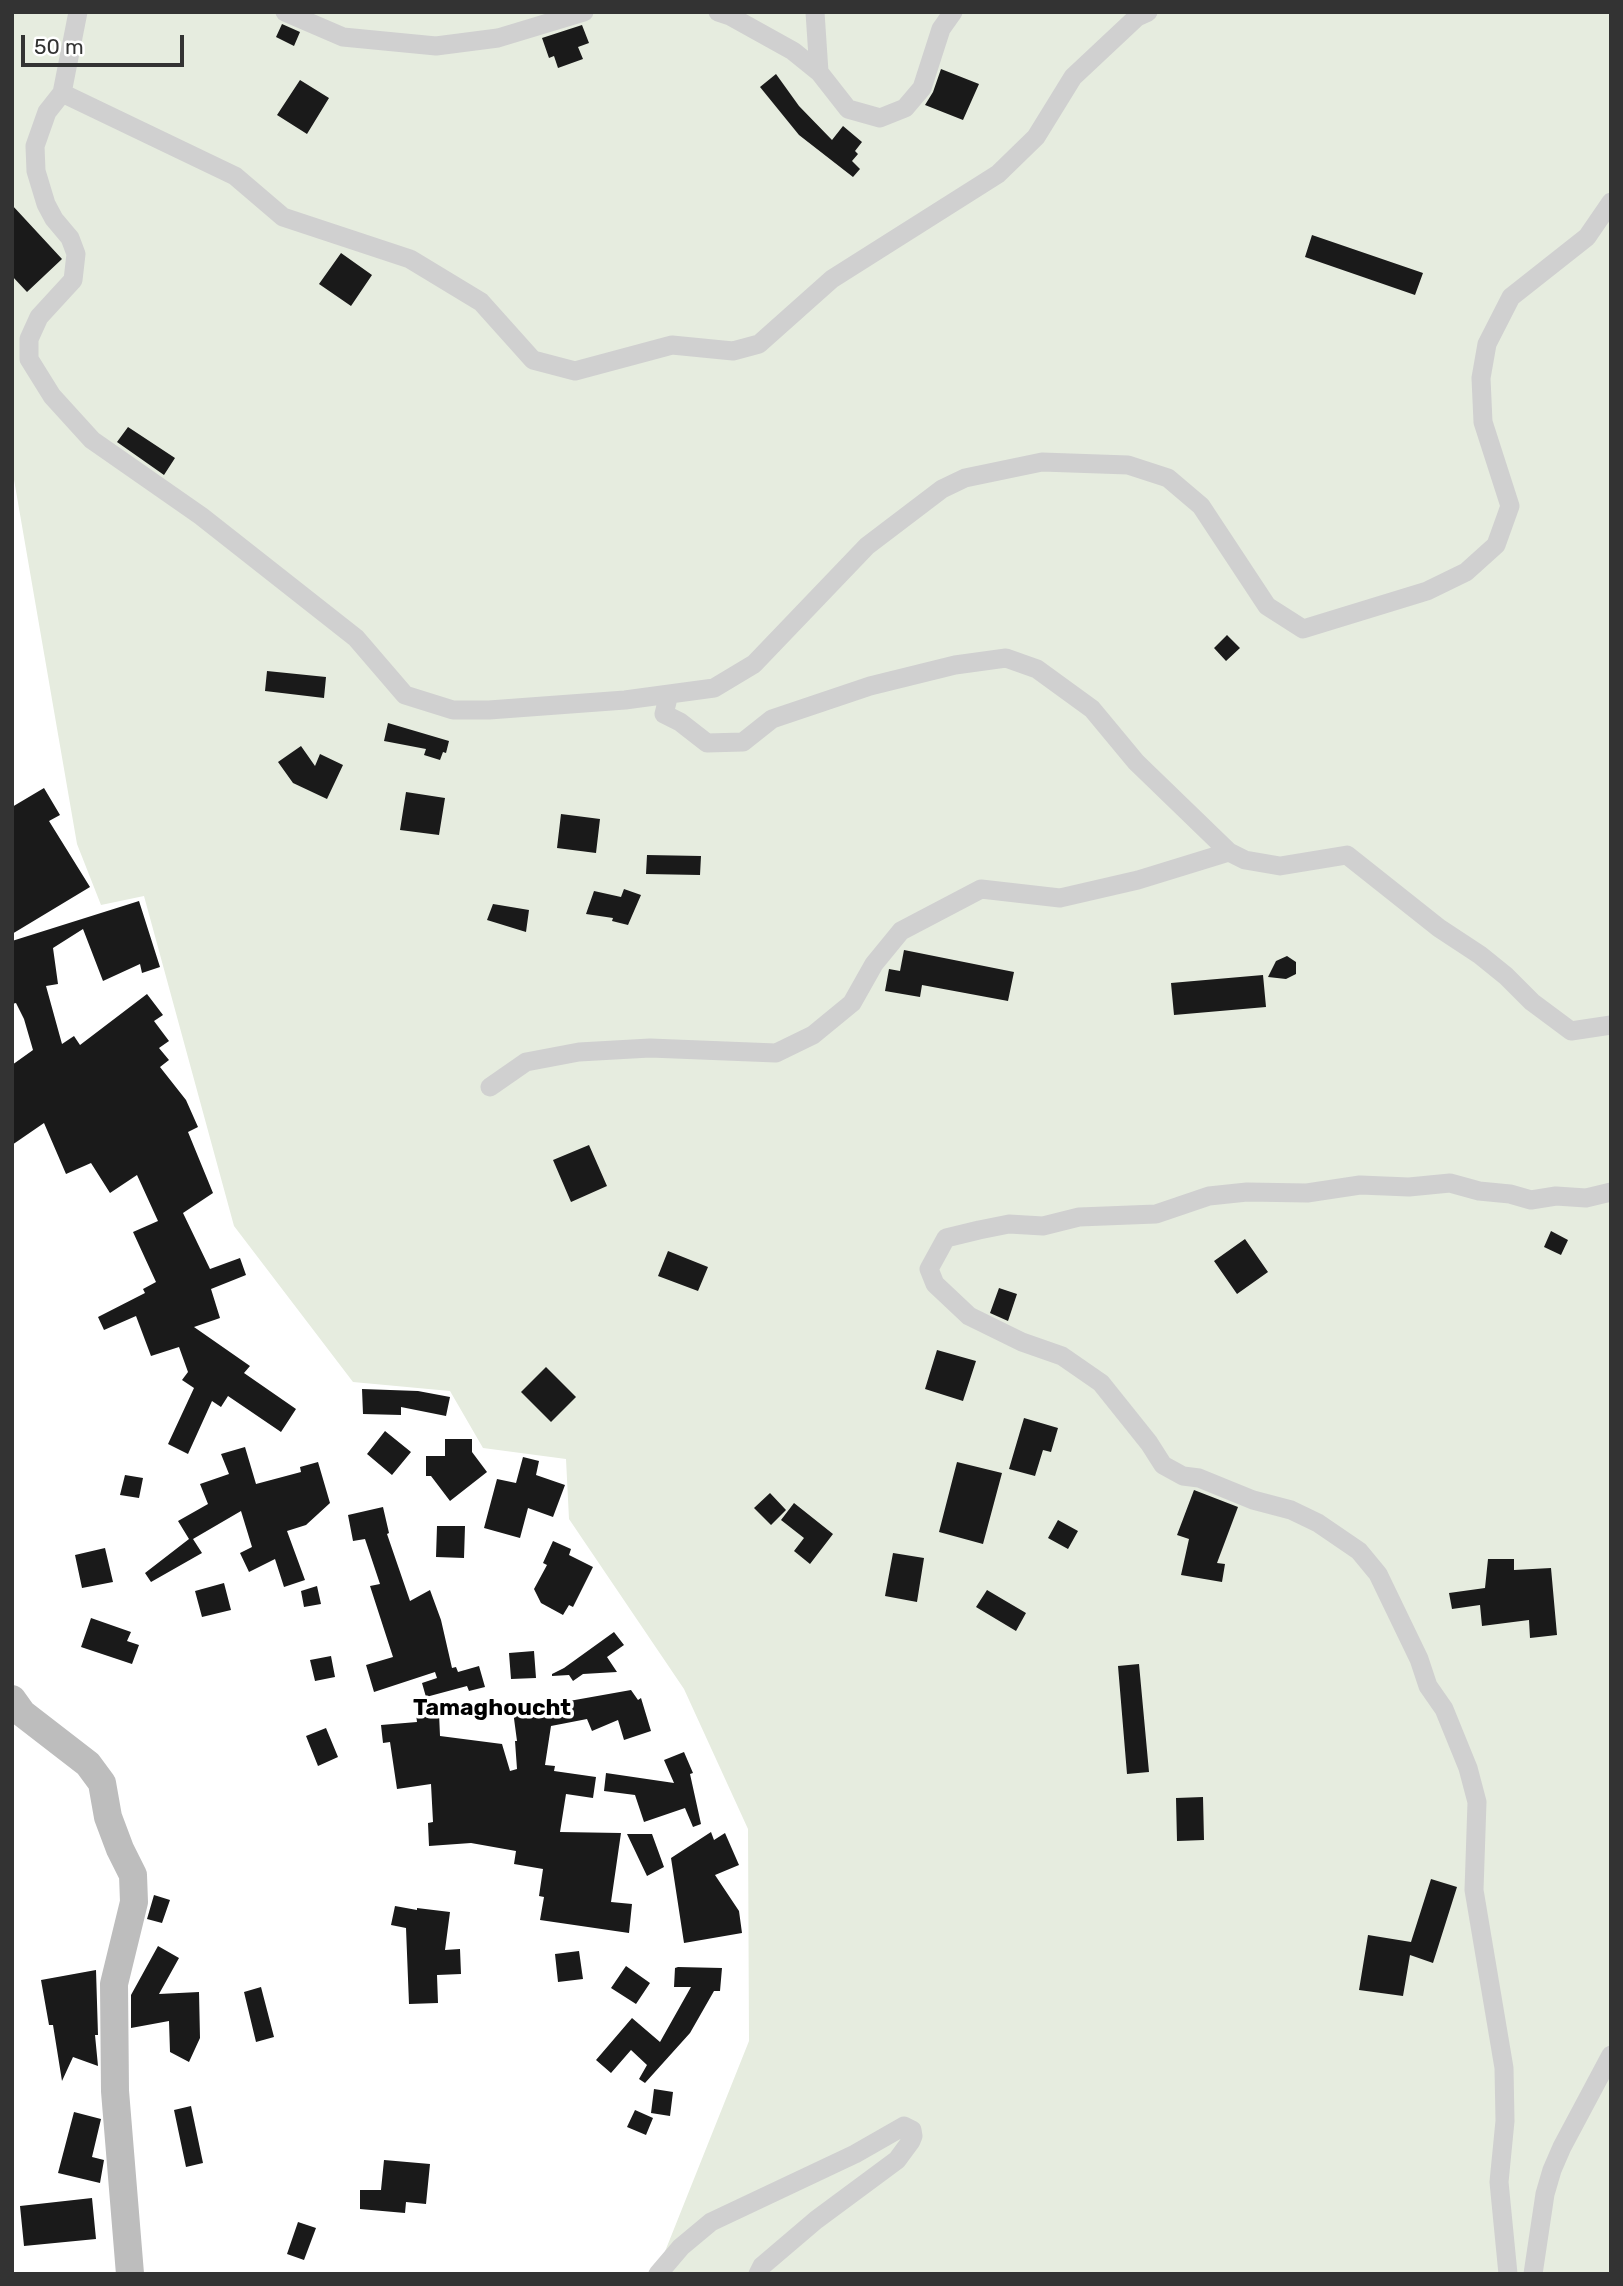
<!DOCTYPE html>
<html>
<head>
<meta charset="utf-8">
<style>
  body { margin:0 }
  #map { position:relative; width:1623px; height:2286px; overflow:hidden; background:#fff; font-family:Rubik,sans-serif }
  canvas { display:block }
  .frame { position:absolute; inset:0; border:14px solid #333; pointer-events:none }
  .scale { position:absolute; left:21px; top:35px; width:163px; height:32px; box-sizing:border-box; border:4px solid #333; border-top:0; padding-left:9px; font-size:21px; line-height:24px; white-space:nowrap; color:#333; -webkit-text-stroke:5px #fff; paint-order:stroke }
</style>
</head>
<body>
<div id="map">
<canvas width="1623" height="2286"></canvas>
<div class="frame"></div>
<div class="scale">50 m</div>
</div>
<script>
const g = document.querySelector('canvas').getContext('2d');
g.lineJoin = 'round';
function fillPath(path, color) { g.fillStyle = color; g.fill(path, 'evenodd'); }
const poly = rows => new Path2D(rows.map(r => 'M' + r).join(''));
function strokePath(path, color, width, dash) { g.strokeStyle = color; g.lineWidth = width; g.lineCap = dash ? 'butt' : 'round'; g.setLineDash(dash || []); g.stroke(path); }
function drawText(font, color, halo, rows, align = 'center') {
  g.font = font + ' Rubik,sans-serif'; g.lineWidth = 7; g.setLineDash([]); g.textBaseline = 'middle'; g.strokeStyle = halo; g.fillStyle = color; for (const [text, x, y, turn = 0] of rows) {
    g.save(); g.translate(x, y); g.rotate((+turn || 0) * Math.PI / 180); g.textAlign = isNaN(turn) ? turn : align; if (halo) g.strokeText(text, 0, 0); g.fillText(text, 0, 0); g.restore();
  }
}
fillPath(poly([
  [12,12,1611,12,1611,2274,656,2274,749,2041,748,1829,684,1689,569,1519,566,1459,483,1448,450,1391,353,1382,234,1226,144,896,101,905,77,844,12,468]
]), '#e6ecdf');
fillPath(poly([
  [282,24,300,32,294,46,276,37],
  [582,25,589,43,578,47,583,59,558,68,554,56,549,58,542,38],
  [941,69,979,84,963,120,925,105,933,92],
  [776,74,799,106,832,140,843,126,862,142,855,151,858,154,852,161,860,169,853,177,799,135,760,87],
  [300,80,329,98,307,134,277,115],
  [12,205,62,259,27,292,12,276],
  [1312,235,1423,273,1415,295,1305,257],
  [341,253,372,275,351,306,319,284],
  [128,427,175,458,164,475,117,442],
  [1227,635,1240,648,1226,661,1214,648],
  [267,671,326,677,324,698,265,691],
  [388,723,449,741,446,753,443,752,440,760,424,755,426,749,384,741],
  [301,746,315,766,320,754,343,765,327,799,293,783,278,762],
  [44,788,60,815,49,821,90,887,12,934,12,807],
  [406,792,445,798,439,835,400,830],
  [561,814,600,819,596,853,557,848],
  [647,855,701,856,700,875,646,874],
  [624,889,641,895,628,925,612,921,613,918,586,914,594,891,621,897],
  [139,901,160,967,142,973,140,964,103,981,83,929,53,948,58,984,46,986,62,1044,74,1036,80,1045,147,994,163,1015,154,1021,169,1041,159,1048,169,1060,160,1067,186,1100,198,1127,188,1132,213,1193,183,1213,210,1269,240,1258,246,1275,211,1289,220,1318,194,1327,250,1366,244,1373,296,1409,281,1432,228,1396,221,1407,212,1401,188,1454,168,1444,194,1388,182,1380,188,1372,179,1347,151,1356,136,1316,104,1330,98,1317,145,1293,143,1289,156,1282,133,1232,158,1221,137,1175,110,1193,91,1163,66,1174,44,1123,12,1145,12,1065,33,1050,24,1019,16,1003,12,1004,12,941],
  [493,904,529,910,526,932,487,920],
  [904,950,1014,972,1008,1001,922,985,920,997,885,991,889,969,900,971],
  [1287,956,1296,962,1296,974,1286,979,1268,977,1276,961],
  [1263,975,1266,1007,1174,1015,1171,983],
  [589,1145,607,1186,571,1202,553,1160],
  [1551,1231,1568,1240,1561,1255,1544,1247],
  [1245,1239,1268,1272,1237,1294,1214,1261],
  [668,1251,708,1267,698,1291,658,1276],
  [999,1288,1017,1294,1008,1321,990,1313],
  [937,1350,976,1361,963,1401,925,1389],
  [546,1367,576,1397,551,1422,521,1392],
  [362,1389,418,1391,450,1397,446,1416,401,1407,401,1415,363,1414],
  [1024,1418,1058,1428,1051,1452,1043,1450,1035,1476,1009,1469],
  [385,1431,411,1452,392,1475,367,1454],
  [445,1439,472,1439,472,1452,487,1472,450,1501,431,1476,426,1476,426,1456,445,1456],
  [245,1447,256,1484,301,1472,300,1467,318,1462,330,1503,306,1525,287,1531,305,1580,284,1587,275,1559,249,1572,240,1553,252,1547,241,1511,193,1539,202,1553,151,1582,145,1573,189,1539,178,1521,208,1504,200,1484,229,1474,221,1454],
  [523,1457,539,1461,536,1475,565,1485,553,1517,528,1508,520,1538,484,1528,497,1479,516,1483],
  [957,1462,1002,1473,983,1544,939,1532],
  [125,1475,143,1478,139,1498,120,1495],
  [1194,1490,1238,1507,1217,1563,1225,1564,1222,1582,1181,1575,1189,1539,1177,1535],
  [770,1493,786,1510,771,1525,754,1508],
  [794,1503,833,1534,810,1564,794,1551,804,1538,781,1520],
  [383,1507,389,1533,387,1534,410,1601,430,1590,441,1620,452,1668,456,1667,458,1672,479,1666,485,1687,469,1691,467,1686,426,1697,422,1683,437,1678,435,1672,374,1692,366,1665,393,1657,370,1586,380,1584,365,1539,353,1541,348,1515],
  [1058,1520,1078,1531,1068,1549,1048,1538],
  [437,1526,465,1526,464,1558,436,1557],
  [553,1541,571,1549,569,1555,593,1567,573,1607,569,1605,563,1615,541,1603,534,1589,547,1565,543,1563],
  [105,1548,113,1582,82,1588,75,1555],
  [893,1553,924,1558,917,1602,885,1596],
  [1488,1559,1514,1559,1514,1570,1551,1568,1557,1635,1530,1638,1529,1620,1482,1626,1480,1605,1452,1609,1449,1593,1485,1588],
  [224,1583,231,1610,202,1617,195,1591],
  [317,1586,321,1604,304,1607,301,1591],
  [987,1590,1026,1613,1016,1631,976,1607],
  [91,1618,131,1632,127,1641,139,1645,132,1664,81,1647],
  [614,1632,624,1645,607,1657,617,1672,583,1674,573,1681,569,1675,552,1676,552,1674,564,1668],
  [534,1651,536,1678,511,1679,509,1653],
  [331,1656,335,1677,315,1681,310,1660],
  [1139,1664,1149,1772,1127,1774,1118,1666],
  [631,1690,638,1700,641,1698,651,1731,624,1740,618,1720,592,1731,587,1719,551,1726,545,1765,555,1766,554,1771,596,1777,593,1798,566,1794,560,1832,621,1833,611,1902,632,1904,629,1933,540,1920,544,1897,539,1896,543,1869,514,1864,516,1851,471,1843,429,1846,428,1823,433,1822,431,1784,397,1789,390,1742,383,1743,381,1725,417,1722,416,1714,439,1713,440,1736,502,1744,510,1771,517,1769,515,1741,517,1741,513,1711],
  [326,1728,338,1757,318,1766,306,1736],
  [684,1752,693,1773,690,1774,701,1824,693,1827,685,1808,644,1822,635,1795,604,1791,606,1773,674,1783,664,1760],
  [1203,1797,1204,1840,1177,1841,1176,1798],
  [711,1832,714,1840,725,1833,739,1865,715,1875,739,1911,742,1933,684,1943,671,1858],
  [627,1834,652,1834,664,1867,647,1876],
  [1431,1879,1457,1887,1433,1963,1410,1955,1403,1996,1359,1990,1368,1935,1411,1942],
  [154,1895,170,1900,162,1923,147,1919],
  [395,1906,417,1910,417,1908,450,1912,445,1950,460,1949,461,1974,437,1975,438,2003,409,2004,406,1928,391,1925],
  [158,1946,179,1958,159,1994,199,1992,200,2038,189,2062,170,2052,169,2021,131,2028,131,1995],
  [579,1951,583,1979,558,1982,555,1954],
  [626,1966,650,1983,636,2004,611,1988],
  [678,1967,722,1968,720,1991,714,1991,690,2033,645,2083,639,2079,647,2065,631,2050,611,2073,596,2060,632,2018,660,2042,691,1987,674,1987,675,1968],
  [96,1970,98,2035,95,2035,98,2066,73,2057,62,2081,53,2025,49,2025,41,1980],
  [261,1987,274,2037,256,2042,244,1992],
  [654,2089,673,2092,670,2116,651,2113],
  [191,2106,203,2163,186,2167,174,2110],
  [635,2110,653,2118,646,2135,627,2127],
  [74,2112,101,2119,92,2157,104,2160,100,2183,58,2173],
  [384,2160,430,2164,426,2204,406,2202,405,2213,360,2209,360,2190,381,2190],
  [92,2198,96,2239,24,2246,20,2206],
  [298,2222,316,2228,304,2260,287,2254]
]), '#1a1a1a');
strokePath(poly([
  [78,12,62,93,47,112,35,146,36,171,46,204,54,219,70,238,76,254,73,280,39,317,29,339,29,359,52,396,92,440,201,516,356,638,405,695,453,710,489,710,625,700,714,688,754,664,867,546,942,489,965,478,1042,462,1128,465,1168,478,1201,506,1267,606,1303,629,1427,591,1466,572,1496,545,1510,506,1483,422,1481,378,1487,344,1511,297,1587,237,1611,202],
  [285,12,343,37,436,46,498,38,584,12],
  [718,12,730,16,793,51,819,72],
  [815,12,819,72,848,109,880,118,905,108,922,88,941,29,953,12],
  [62,93,235,176,283,217,410,259,481,302,533,360,575,371,672,345,733,351,759,344,832,279,998,174,1036,137,1073,77,1137,17,1148,12],
  [669,694,664,714,680,722,707,743,743,742,772,719,870,686,955,665,1006,658,1037,669,1092,709,1136,762,1229,852,1245,860,1280,866,1347,855,1439,928,1480,955,1506,976,1532,1002,1571,1031,1611,1025],
  [490,1087,526,1062,579,1052,650,1048,776,1053,813,1035,852,1003,874,964,901,931,981,889,1060,898,1138,880,1229,852],
  [658,2274,681,2247,711,2222,855,2154,904,2126,912,2130,913,2136,911,2141,897,2160,816,2220,762,2266,758,2274],
  [1508,2274,1499,2182,1505,2121,1504,2068,1474,1890,1477,1802,1468,1768,1444,1709,1428,1686,1419,1659,1378,1574,1359,1551,1318,1523,1291,1510,1253,1500,1199,1478,1183,1476,1163,1465,1149,1443,1101,1383,1062,1356,1022,1342,969,1316,935,1284,929,1269,946,1238,979,1230,1009,1224,1043,1226,1079,1217,1156,1214,1209,1196,1247,1192,1307,1193,1360,1185,1409,1187,1450,1183,1479,1191,1510,1194,1531,1200,1556,1196,1586,1198,1611,1192],
  [1533,2274,1545,2194,1552,2170,1562,2147,1611,2055]
]), '#d0d0d0', 19);
strokePath(poly([
  [12,1699,22,1713,88,1764,102,1783,108,1817,120,1849,133,1875,134,1902,114,1984,115,2091,130,2274]
]), '#bdbdbd', 28);
drawText('bold 23px', '#000', '#fff', [
  ["Tamaghoucht",492,1708]
]);
</script>
</body>
</html>
